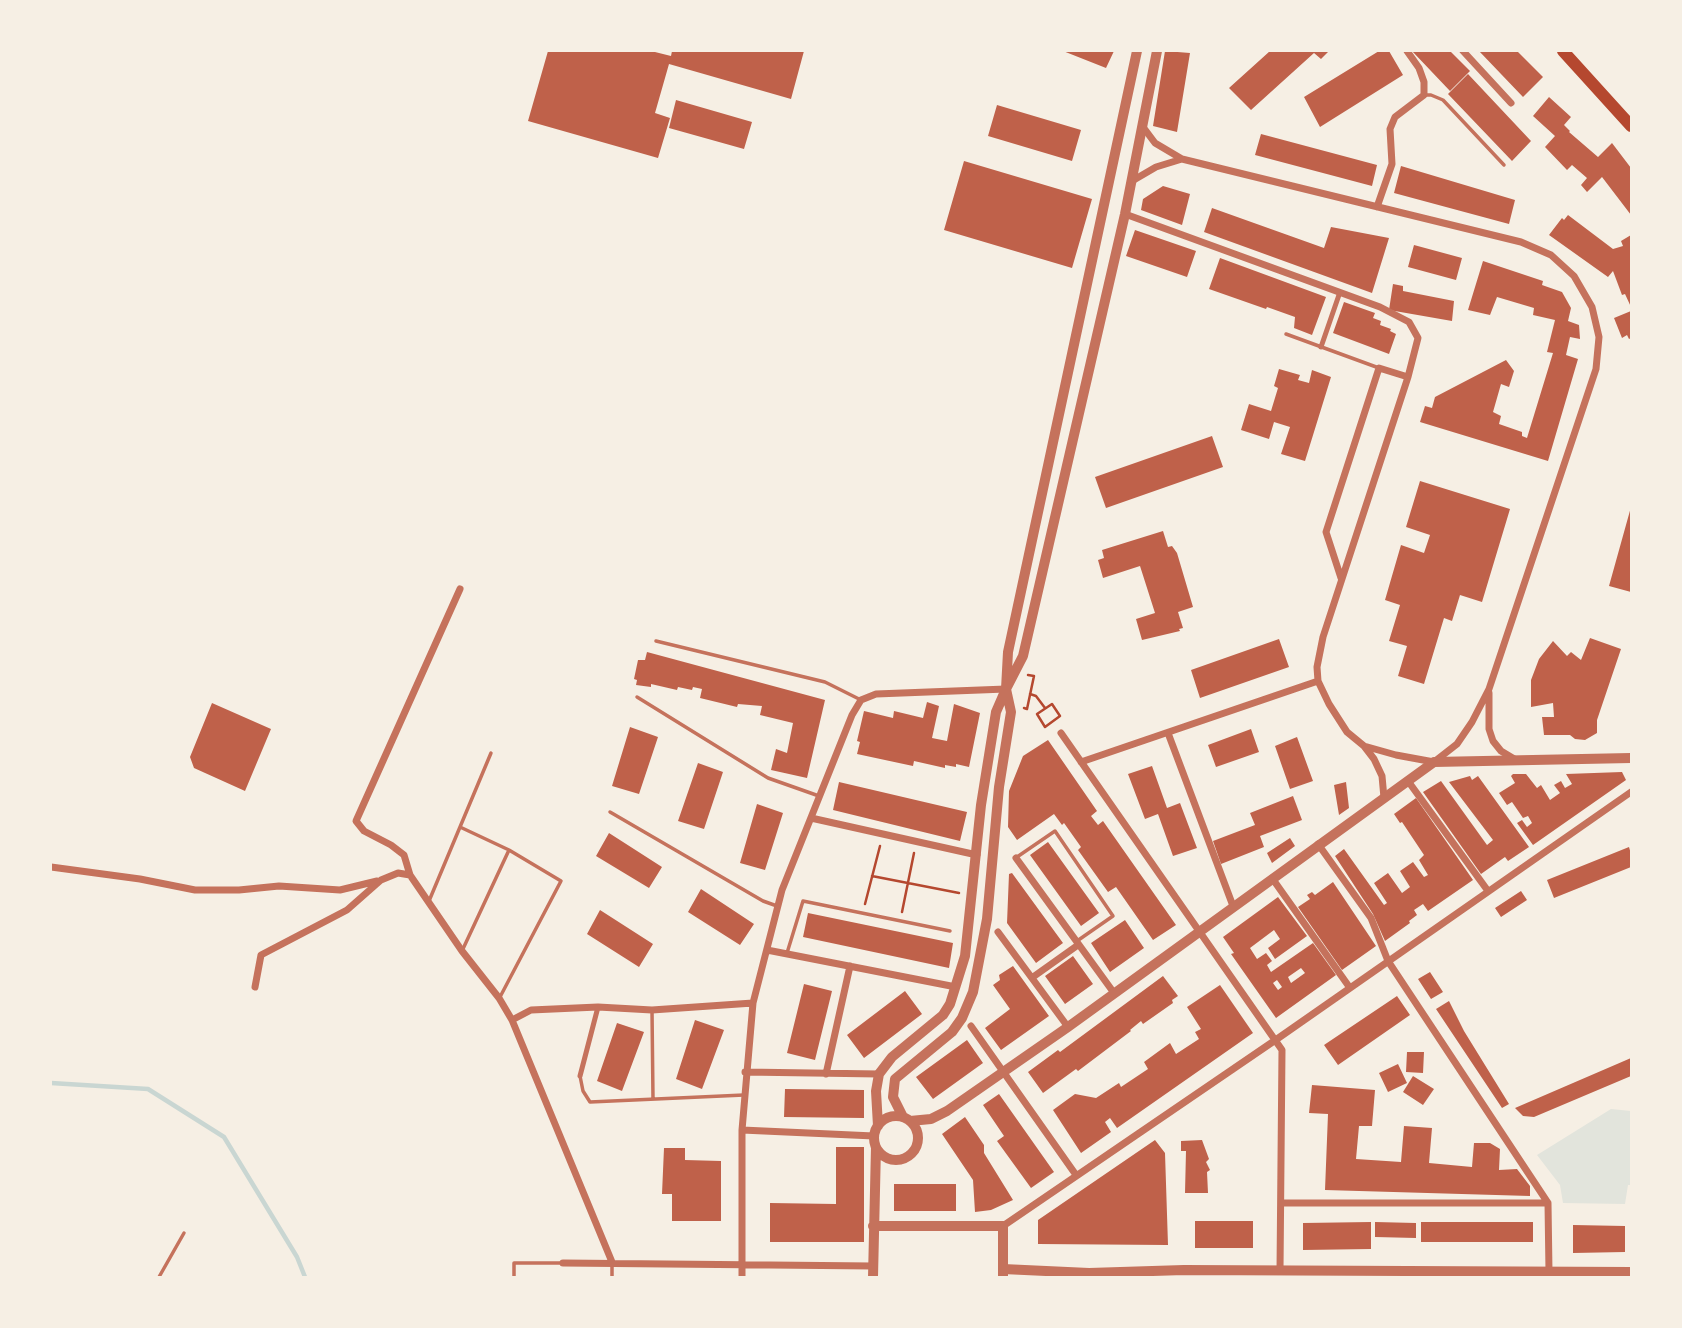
<!DOCTYPE html>
<html>
<head>
<meta charset="utf-8">
<style>
  body { margin:0 }
  #map { position:relative; width:1682px; height:1328px; overflow:hidden; background:#f6efe4; font-family:"PT Sans Narrow",sans-serif }
  canvas { display:block }
  .frame { position:absolute; inset:0; border:52px solid #f6efe4; pointer-events:none }
</style>
</head>
<body>
<div id="map">
<canvas width="1682" height="1328"></canvas>
<div class="frame"></div>
</div>
<script>
const g = document.querySelector('canvas').getContext('2d');
g.lineJoin = 'round';
function fillPath(path, color) { g.fillStyle = color; g.fill(path, 'evenodd'); }
const poly = rows => new Path2D(rows.map(r => 'M' + r).join(''));
function strokePath(path, color, width, dash) { g.strokeStyle = color; g.lineWidth = width; g.lineCap = dash ? 'butt' : 'round'; g.setLineDash(dash || []); g.stroke(path); }
fillPath(poly([
  [1611,1109,1631,1111,1631,1185,1628,1185,1625,1204,1563,1203,1560,1185,1537,1155]
]), '#e2e4dc');
strokePath(poly([
  [51,1083,148,1089,224,1137,297,1257,305,1277]
]), '#c9d6d2', 4.5);
fillPath(poly([
  [548,51,651,51,671,56,672,51,804,51,791,99,669,64,655,113,670,118,658,158,528,121],
  [1063,51,1114,51,1106,68],
  [1165,51,1190,53,1177,132,1153,126],
  [1270,51,1329,51,1321,59,1314,53,1251,110,1229,88],
  [1379,51,1389,51,1403,75,1320,127,1304,97],
  [1412,51,1450,51,1470,71,1450,91],
  [1479,51,1517,51,1543,77,1523,97],
  [1468,74,1531,141,1512,161,1448,94],
  [1549,97,1571,117,1564,125,1570,131,1569,132,1598,157,1612,143,1631,168,1631,215,1602,177,1587,192,1581,185,1587,178,1572,165,1567,170,1545,147,1555,136,1533,116],
  [676,100,752,122,744,149,669,128],
  [997,105,1081,130,1072,161,988,136],
  [1261,134,1377,165,1372,186,1255,155],
  [964,161,1092,199,1072,268,944,230],
  [1401,166,1515,200,1509,224,1394,193],
  [1163,186,1190,194,1182,225,1141,210,1143,199],
  [1212,208,1324,248,1331,227,1389,238,1372,293,1204,232],
  [1568,215,1613,249,1623,246,1621,241,1631,235,1631,307,1625,294,1622,295,1613,271,1608,277,1549,235,1562,218,1564,220],
  [1135,230,1196,251,1187,277,1126,256],
  [1414,245,1462,258,1456,280,1408,267],
  [1220,258,1326,297,1312,335,1294,328,1295,317,1267,307,1266,309,1209,289],
  [1483,261,1543,281,1542,285,1562,292,1571,308,1568,321,1579,325,1580,339,1570,337,1566,355,1578,359,1548,461,1420,422,1425,406,1432,408,1435,397,1506,360,1514,371,1509,387,1501,384,1493,412,1501,416,1499,424,1522,432,1522,436,1527,438,1553,353,1547,352,1555,320,1533,315,1534,308,1497,297,1490,315,1468,310],
  [1393,284,1403,286,1403,291,1454,301,1452,321,1389,310],
  [1344,302,1375,313,1373,318,1381,321,1380,325,1391,329,1390,331,1396,334,1389,354,1333,333],
  [1631,311,1631,338,1629,339,1627,335,1622,338,1614,318],
  [1279,369,1300,375,1298,380,1309,383,1312,370,1331,377,1305,461,1281,454,1290,427,1274,422,1269,439,1241,430,1249,404,1271,411,1278,388,1274,386],
  [1212,436,1223,467,1106,508,1095,477],
  [1420,481,1510,509,1482,602,1460,595,1452,621,1444,618,1424,684,1398,676,1407,646,1389,641,1400,605,1385,600,1401,545,1424,553,1430,535,1406,527],
  [1631,507,1631,592,1609,586],
  [1163,531,1168,547,1172,546,1177,553,1193,607,1178,612,1183,628,1179,629,1180,631,1142,640,1136,619,1155,613,1140,566,1103,578,1098,560,1104,558,1102,550],
  [1590,638,1621,649,1597,720,1597,733,1585,740,1575,739,1570,735,1544,735,1542,717,1554,717,1553,703,1531,707,1531,680,1539,659,1553,641,1567,656,1571,652,1581,660],
  [1279,639,1289,667,1200,698,1191,670],
  [647,652,825,700,807,778,771,770,776,749,787,753,793,723,760,715,762,706,738,704,737,707,700,698,702,689,693,687,692,690,678,687,677,690,651,684,651,687,636,685,637,680,634,679,638,660,645,660],
  [927,702,939,706,932,738,947,741,954,704,980,713,969,767,956,764,956,767,945,765,945,768,914,761,913,766,857,754,860,742,857,741,864,711,893,718,894,711,923,718],
  [212,703,271,729,245,791,194,768,190,757],
  [630,727,658,737,639,794,612,786],
  [1251,729,1259,752,1216,767,1208,745],
  [1297,737,1313,781,1290,789,1275,746],
  [1048,740,1097,811,1091,816,1098,825,1103,821,1176,925,1153,940,1116,887,1108,892,1078,850,1081,847,1064,823,1062,825,1054,814,1017,840,1008,827,1009,791,1023,756],
  [698,763,723,772,704,829,678,821],
  [1152,766,1167,808,1180,803,1197,848,1173,856,1158,814,1145,819,1128,774],
  [1622,772,1626,780,1533,845,1517,823,1522,820,1527,827,1532,823,1528,816,1523,818,1512,802,1507,805,1499,793,1515,783,1511,776,1513,774,1526,774,1537,788,1541,785,1550,800,1560,793,1554,785,1561,781,1565,788,1572,784,1566,774],
  [1470,776,1472,780,1478,776,1529,847,1508,861,1505,857,1481,874,1423,792,1441,781,1487,845,1493,840,1449,782],
  [839,782,967,812,960,841,833,810],
  [1346,782,1349,808,1339,815,1334,785],
  [1293,796,1302,820,1260,836,1264,847,1221,864,1213,841,1255,825,1250,813],
  [1416,798,1473,880,1428,911,1423,904,1414,910,1417,915,1409,921,1410,923,1385,941,1373,914,1335,856,1344,849,1384,905,1387,903,1374,883,1388,873,1402,893,1410,887,1400,871,1413,862,1424,877,1428,875,1419,860,1424,855,1402,822,1400,823,1394,814],
  [757,804,783,813,765,870,740,863],
  [609,833,662,867,649,888,596,856],
  [1290,838,1295,846,1272,863,1267,853],
  [1048,842,1099,913,1081,926,1030,855],
  [1629,847,1631,854,1631,867,1554,898,1547,880],
  [1012,873,1063,943,1036,963,1007,923,1009,874],
  [1333,882,1376,946,1342,970,1298,907,1310,899,1307,895,1312,892,1315,895],
  [701,889,754,924,740,945,688,912],
  [1521,891,1527,900,1501,917,1495,908],
  [1278,897,1307,936,1275,959,1268,948,1280,939,1274,930,1250,948,1257,959,1266,953,1272,961,1267,965,1271,972,1313,943,1336,975,1276,1018,1231,954,1234,953,1223,937],
  [1301,968,1305,973,1291,983,1288,977],
  [1277,980,1282,987,1278,990,1273,983],
  [600,910,653,944,639,967,587,934],
  [808,913,953,943,949,968,803,937],
  [1125,920,1144,948,1110,972,1091,943],
  [1073,956,1093,984,1065,1004,1045,976],
  [1013,966,1049,1016,1001,1050,985,1028,1010,1009,993,985,1000,980,999,975],
  [1430,972,1443,992,1431,999,1418,979],
  [1163,976,1178,996,1172,1000,1173,1003,1143,1024,1141,1021,1130,1030,1131,1031,1078,1071,1076,1069,1043,1093,1028,1072,1058,1050,1060,1052],
  [804,984,832,991,815,1060,787,1053],
  [1220,985,1253,1033,1117,1128,1110,1118,1105,1122,1111,1132,1081,1153,1053,1110,1075,1094,1096,1098,1119,1083,1121,1087,1148,1069,1144,1062,1170,1043,1176,1054,1199,1039,1195,1032,1201,1029,1187,1007],
  [905,991,922,1014,864,1058,847,1035],
  [1397,996,1410,1015,1338,1065,1324,1045],
  [1449,1001,1464,1031,1509,1104,1502,1108,1436,1009],
  [695,1020,724,1030,702,1089,676,1079],
  [617,1023,644,1032,622,1091,597,1081],
  [967,1040,983,1063,933,1099,916,1077],
  [1407,1052,1424,1052,1423,1073,1406,1072],
  [1631,1058,1631,1076,1534,1117,1523,1116,1515,1108],
  [1398,1064,1407,1083,1388,1092,1379,1073],
  [1413,1076,1434,1089,1423,1105,1403,1092],
  [1312,1085,1375,1090,1372,1126,1359,1126,1356,1159,1401,1162,1404,1126,1432,1128,1429,1163,1472,1167,1474,1143,1490,1143,1500,1149,1499,1170,1517,1169,1530,1186,1530,1196,1325,1190,1328,1114,1309,1113],
  [785,1089,864,1090,864,1118,784,1117],
  [999,1094,1054,1172,1031,1188,997,1141,1004,1136,983,1105],
  [965,1117,984,1145,984,1153,1013,1200,991,1210,975,1212,973,1180,942,1134],
  [1155,1140,1165,1153,1168,1245,1038,1244,1038,1220],
  [1202,1140,1209,1159,1206,1162,1210,1170,1207,1172,1208,1193,1185,1193,1186,1151,1181,1151,1181,1141],
  [836,1147,864,1147,864,1242,770,1242,770,1203,836,1204],
  [664,1148,685,1148,685,1160,721,1161,721,1221,672,1221,672,1194,662,1194],
  [894,1184,956,1184,956,1211,894,1211],
  [1195,1221,1253,1221,1253,1248,1195,1248],
  [1371,1222,1371,1249,1303,1250,1303,1223],
  [1375,1222,1416,1223,1416,1238,1375,1237],
  [1421,1222,1533,1222,1533,1242,1421,1242],
  [1573,1225,1625,1226,1625,1252,1573,1253]
]), '#bf614a');
strokePath(poly([
  [1030,694,1036,696,1045,708],
  [1052,704,1060,716,1045,727,1037,714,1052,704],
  [1024,708,1027,709,1034,676,1028,675],
  [872,876,959,893],
  [865,904,880,846],
  [902,912,914,853]
]), '#b5482f', 2.5);
strokePath(poly([
  [1424,95,1431,95,1443,100,1504,165],
  [1286,334,1379,368],
  [656,641,825,682,861,700],
  [637,697,768,778,819,796],
  [610,812,763,901,777,906],
  [460,827,509,850],
  [1017,857,1055,831,1113,916,1077,941],
  [429,901,491,753],
  [462,951,509,850,561,881,500,997],
  [787,953,803,901,950,931],
  [652,1010,653,1099],
  [580,1076,583,1091,590,1102,744,1095],
  [612,1265,612,1277],
  [159,1277,184,1233],
  [514,1277,514,1263,563,1263]
]), '#c5725c', 3.5);
strokePath(poly([
  [1321,347,1340,292],
  [580,1076,598,1007]
]), '#c5725c', 5);
strokePath(poly([
  [1463,51,1511,103],
  [1182,159,1521,242,1551,255,1574,276,1592,307,1599,337,1596,369,1489,689,1472,722,1457,744,1434,762,1396,755,1364,746],
  [1132,181,1156,167,1182,159,1155,143,1143,127],
  [1377,207,1392,164,1390,129,1395,117,1424,95,1424,82,1419,68,1407,51],
  [1125,214,1380,307,1409,322,1418,338,1408,377,1323,637,1317,667,1318,681,1329,704,1347,732,1364,746,1374,759,1382,776,1384,798],
  [1341,578,1326,532,1379,368,1408,377],
  [1489,693,1489,729,1493,741,1501,751,1516,760],
  [1061,733,1282,1050,1280,1270],
  [1168,733,1233,906],
  [1081,762,1318,681],
  [1408,781,1488,891],
  [811,818,977,855],
  [1318,844,1371,918,1388,961,1548,1203,1549,1272],
  [1016,858,1114,993],
  [51,867,140,879,195,890,239,890,279,886,340,890,377,881],
  [410,875,404,855,391,845,364,831,356,821,460,589],
  [1272,878,1350,988],
  [998,932,1068,1027],
  [767,950,956,987],
  [1033,977,1078,945],
  [255,987,261,955,347,910,381,880,398,873,410,875,462,951,499,998,512,1020,612,1262],
  [512,1020,531,1010,598,1007,652,1010,753,1003],
  [971,1026,1076,1175],
  [745,1072,879,1074],
  [826,1074,850,966],
  [742,1130,874,1136],
  [1281,1203,1548,1203],
  [1003,1226,1277,1039,1631,792],
  [563,1263,873,1266],
  [742,1277,742,1130,753,1003,782,890,852,715,861,700,876,694,1006,689]
]), '#c5725c', 7);
strokePath(poly([
  '874 1138a22 22 0 1 1 44 0a22 22 0 1 1-44 0Z',
  [903,1117,893,1097,895,1079,952,1032,962,1018,973,992,987,919,999,787,1011,712,1006,689,1023,656,1125,214,1157,51],
  [910,1121,931,1119,947,1111,1068,1027,1434,762,1631,758],
  [878,1126,876,1091,879,1074,892,1057,943,1015,950,1004,965,956,981,805,996,712,1006,689,1008,652,1137,51],
  [873,1226,1003,1226,1003,1277],
  [1003,1269,1089,1273,1184,1270,1631,1272],
  [873,1277,876,1147]
]), '#c5725c', 10);
strokePath(poly([
  [1563,51,1631,126]
]), '#b5482f', 12);
</script>
</body>
</html>
